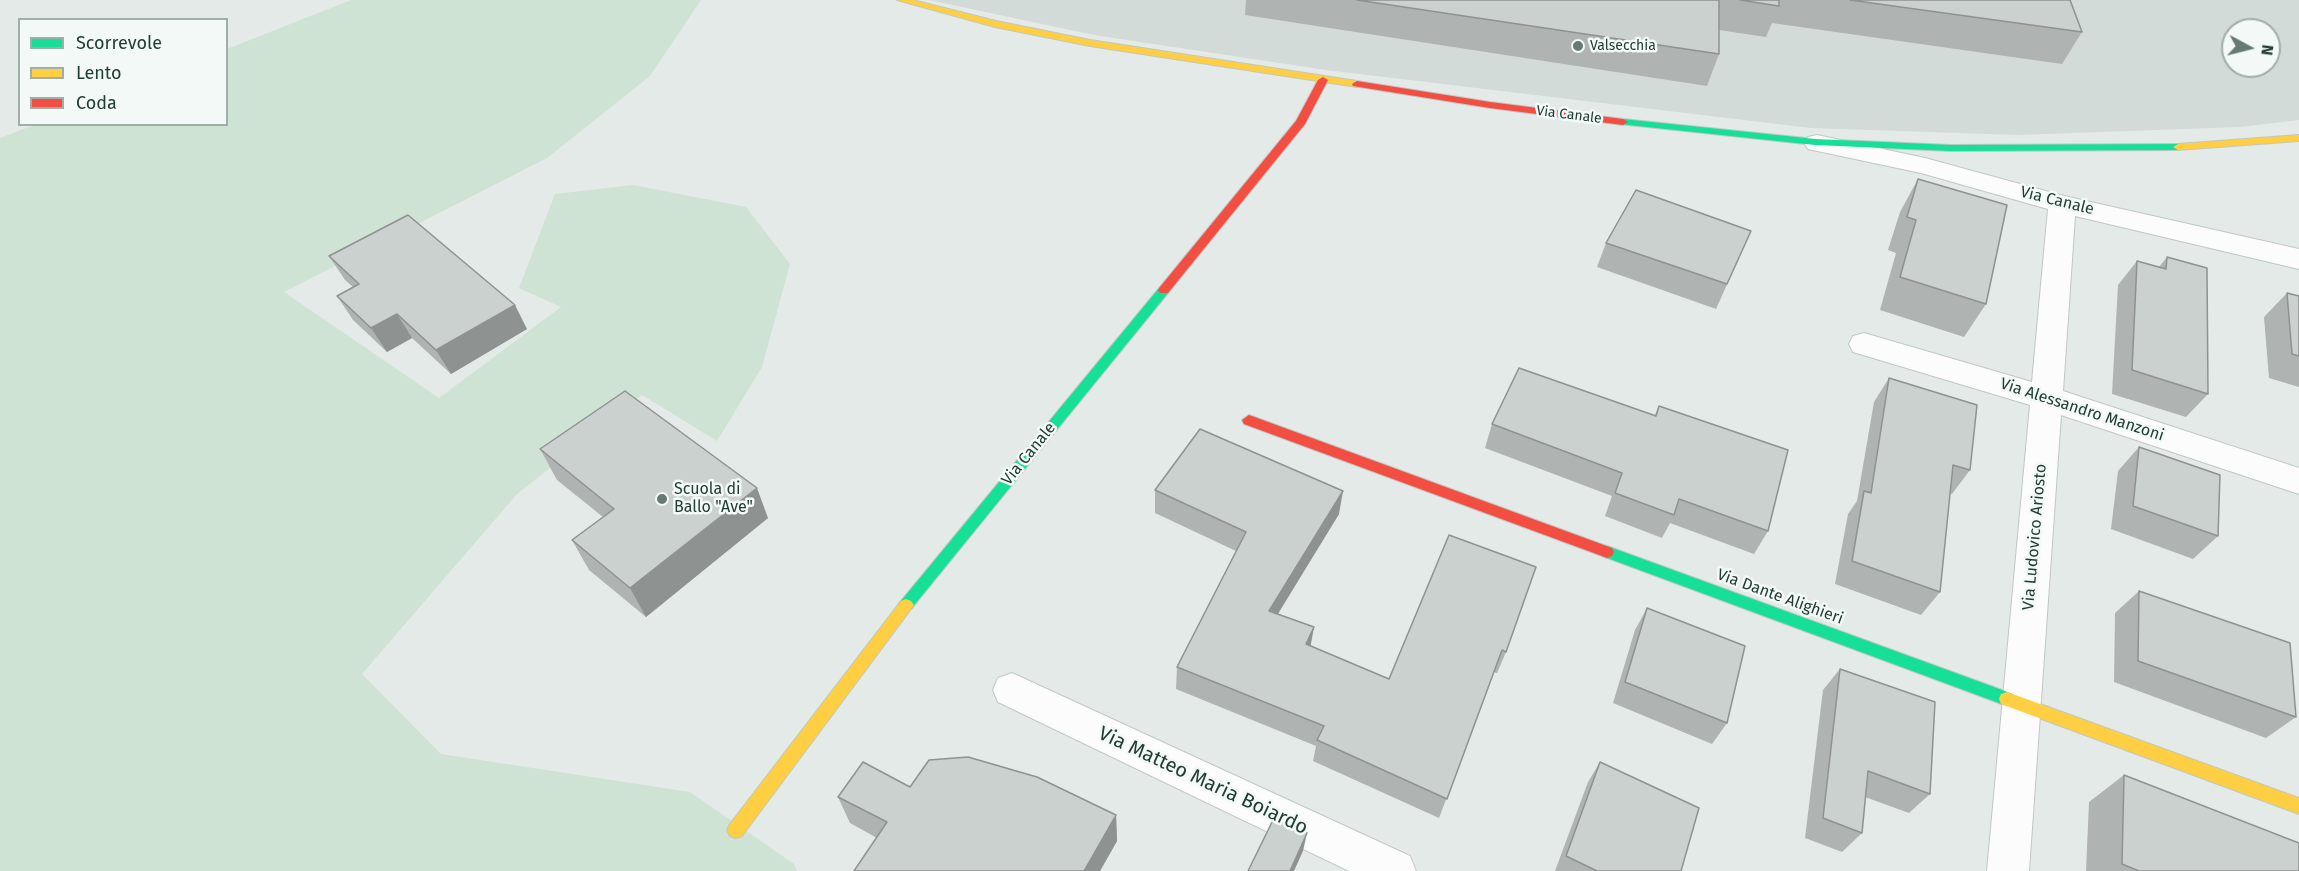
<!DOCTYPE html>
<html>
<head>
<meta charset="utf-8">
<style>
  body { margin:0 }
  #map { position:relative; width:2299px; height:871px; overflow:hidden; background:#e4eae7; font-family:"Fira Sans",sans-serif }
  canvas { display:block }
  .legend { position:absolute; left:18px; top:18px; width:210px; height:108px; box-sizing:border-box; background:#f3f9f6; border:2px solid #9faea9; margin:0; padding:8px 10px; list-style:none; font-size:18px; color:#223d36 }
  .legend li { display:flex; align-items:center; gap:12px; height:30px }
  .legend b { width:30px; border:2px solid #9faea9 }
  .north { position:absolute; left:2221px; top:18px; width:60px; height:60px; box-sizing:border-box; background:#f3f9f6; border:2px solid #9faea9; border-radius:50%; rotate:97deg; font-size:16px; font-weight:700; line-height:24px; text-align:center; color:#223d36 }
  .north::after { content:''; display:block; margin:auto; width:21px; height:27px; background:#667a74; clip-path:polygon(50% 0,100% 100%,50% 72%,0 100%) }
</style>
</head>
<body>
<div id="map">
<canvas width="2299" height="871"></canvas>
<ul class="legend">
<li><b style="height:8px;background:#16e098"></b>Scorrevole</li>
<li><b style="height:8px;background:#ffcf43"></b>Lento</li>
<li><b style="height:8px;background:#f24e42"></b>Coda</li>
</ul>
<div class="north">N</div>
</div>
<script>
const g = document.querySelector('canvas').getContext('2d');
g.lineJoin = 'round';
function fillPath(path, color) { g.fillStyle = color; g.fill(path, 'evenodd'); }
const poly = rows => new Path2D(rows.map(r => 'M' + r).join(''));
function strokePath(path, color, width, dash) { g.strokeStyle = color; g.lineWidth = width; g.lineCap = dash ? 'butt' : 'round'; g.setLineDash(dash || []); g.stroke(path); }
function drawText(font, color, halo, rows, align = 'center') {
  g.font = font + ' "Fira Sans",sans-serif'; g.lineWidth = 5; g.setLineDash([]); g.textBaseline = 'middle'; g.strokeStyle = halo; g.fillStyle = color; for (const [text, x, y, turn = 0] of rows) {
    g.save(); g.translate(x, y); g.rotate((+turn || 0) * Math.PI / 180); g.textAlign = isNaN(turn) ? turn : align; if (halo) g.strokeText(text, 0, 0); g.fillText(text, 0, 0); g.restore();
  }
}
fillPath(poly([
  [929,0,2299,0,2299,120,2240,127,2018,135,1811,128,1326,70,1094,35],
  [2233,30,2269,30,2269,66,2233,66]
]), '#d2dbd7');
fillPath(poly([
  [351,0,701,0,650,76,547,158,284,292,439,398,561,307,519,288,555,194,633,185,746,207,790,264,762,367,717,441,642,395,517,494,362,674,441,754,690,792,794,864,797,871,0,871,0,138,34,125,226,124,227,49]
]), '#cee3d4');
const street = poly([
  [1817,135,1925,158,2064,196,2299,249,2299,269,2075,216,2063,391,2299,468,2299,494,2061,415,2029,871,1987,871,2030,405,1853,352,1849,344,1853,336,1864,333,2032,382,2048,209,1921,173,1808,149,1804,143,1808,137,1817,135],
  [1012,673,1410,856,1416,871,1349,871,998,702,993,690,998,678,1012,673]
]);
const fast = poly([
  [1623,119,1815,139,1951,145,2178,144,2183,147,2178,150,1951,151,1815,145,1619,124,1619,120,1623,119],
  [1164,286,1170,290,1168,293,911,609,906,611,901,609,898,605,901,601,1160,287,1164,286],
  [1607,546,2013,694,2015,699,2013,704,2007,706,1602,556,1600,552,1602,548,1607,546]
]);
const slow = poly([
  [897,0,913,0,996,21,1090,40,1357,81,1362,84,1357,87,1090,46,995,27,897,0],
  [2299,135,2299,141,2178,150,2173,147,2178,144,2299,135],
  [906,599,911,601,914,605,911,609,742,836,736,838,730,836,727,830,730,824,901,601,906,599],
  [2007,692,2299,798,2299,814,2001,704,1999,699,2001,694,2007,692]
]);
const jam = poly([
  [1323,77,1328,80,1305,124,1168,293,1160,293,1158,290,1160,287,1296,121,1318,80,1323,77],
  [1357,81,1490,102,1623,119,1628,122,1623,125,1490,108,1353,86,1352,84,1357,81],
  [1249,415,1612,548,1614,552,1612,556,1607,558,1602,556,1244,424,1242,420,1249,415]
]);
strokePath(street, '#c1c7c4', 2);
strokePath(fast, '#c0c7c4', 2);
strokePath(slow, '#c0c7c4', 2);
strokePath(jam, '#c0c7c4', 2);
fillPath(street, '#fbfcfb');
fillPath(fast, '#16e098');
fillPath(slow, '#ffcf43');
fillPath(jam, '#f24e42');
fillPath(poly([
  [1246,0,2070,0,2082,32,2062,64,1772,23,1766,37,1719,30,1719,54,1707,86,1245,15],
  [1918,179,1986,304,1964,337,1880,310,1896,253,1888,250,1900,212],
  [1751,231,1716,309,1597,267,1606,243],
  [329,256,527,329,451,374,412,338,387,352,353,320,337,296,353,287,345,280],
  [2167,257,2208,394,2186,417,2112,394,2118,285,2137,261,2159,267],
  [2287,293,2299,296,2299,387,2269,378,2264,317],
  [1889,378,1970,470,1952,494,1950,493,1940,592,1921,615,1835,584,1848,514,1857,501,1874,402],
  [1659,406,1768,531,1754,554,1670,523,1662,538,1605,516,1612,496,1485,448,1492,424,1655,415],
  [2139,447,2218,536,2193,559,2111,529,2118,471],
  [540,449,768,518,646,617,589,570,572,540,603,517,557,480],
  [1155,490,1339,514,1278,614,1314,627,1310,646,1389,679,1449,535,1506,652,1497,673,1494,672,1439,818,1313,761,1316,746,1176,689,1177,667,1236,551,1155,513],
  [2139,591,2296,717,2266,738,2114,682,2115,613],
  [1647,608,1727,723,1712,744,1613,703,1635,630],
  [1840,669,1930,794,1909,813,1865,797,1862,833,1842,852,1805,838,1823,690],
  [1600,762,1681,871,1555,871,1588,782],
  [2124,775,2299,871,2086,871,2089,802],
  [910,787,1116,815,1117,841,1100,871,854,871,877,838,850,823,838,797]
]), '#afb4b2');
fillPath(poly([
  [515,305,527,329,451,374,436,350],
  [397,314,412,338,387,352,371,328],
  [757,488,768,518,646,617,630,588],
  [1343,491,1339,514,1266,633,1269,611],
  [1314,627,1310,649,1306,644],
  [1116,815,1117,841,1100,871,1084,871],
  [1307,833,1303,851,1294,871,1290,871]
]), '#8e9291');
const building = poly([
  [1357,0,1719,0,1719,54,1357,0],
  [1740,0,1779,0,1779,6,1740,0],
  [1850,0,2070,0,2082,32,1850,0],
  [1918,179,2007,205,1986,304,1900,277,1916,220,1907,217,1918,179],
  [1636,190,1751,231,1727,284,1606,243,1636,190],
  [408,215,515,305,436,350,397,314,371,328,337,296,359,284,329,256,408,215],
  [2167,257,2207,268,2208,394,2132,370,2137,261,2166,269,2167,257],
  [2287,293,2299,296,2299,356,2292,354,2287,293],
  [1519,368,1656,416,1659,406,1788,450,1768,531,1679,499,1674,515,1615,493,1622,473,1492,424,1519,368],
  [1889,378,1977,405,1970,470,1953,465,1940,592,1852,561,1864,491,1871,493,1889,378],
  [625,391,757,488,630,588,572,540,614,509,540,449,625,391],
  [1200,429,1343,491,1269,611,1314,627,1306,644,1389,679,1449,535,1536,567,1506,652,1502,650,1447,799,1317,740,1324,726,1177,667,1246,532,1155,490,1200,429],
  [2139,447,2220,475,2218,536,2133,506,2139,447],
  [2139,591,2290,643,2296,717,2138,661,2139,591],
  [1647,608,1745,646,1727,723,1625,682,1647,608],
  [1840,669,1935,702,1930,794,1868,771,1862,833,1823,818,1840,669],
  [968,757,1037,777,1116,815,1084,871,854,871,887,822,838,797,863,762,910,787,929,760,968,757],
  [1600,762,1699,808,1681,871,1597,871,1566,856,1600,762],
  [2124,775,2299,843,2299,871,2139,871,2122,864,2124,775],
  [1274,818,1307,833,1290,871,1248,871,1274,818]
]);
fillPath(building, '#cbd1cf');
strokePath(building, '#8e9291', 1.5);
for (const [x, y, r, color] of [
  [1578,46,6,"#667a74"],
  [662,499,6,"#667a74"]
]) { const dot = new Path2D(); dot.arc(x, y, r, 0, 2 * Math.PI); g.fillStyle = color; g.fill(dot); strokePath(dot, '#f3f9f6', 2); }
drawText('14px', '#223d36', '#f3f9f6', [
  ["Valsecchia",1590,46]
], 'left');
drawText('14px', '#223d36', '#f3f9f6', [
  ["Via Canale",1569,115,7]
]);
drawText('16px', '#223d36', '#f3f9f6', [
  ["Via Canale",2057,201,14],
  ["Via Alessandro Manzoni",2082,410,18],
  ["Via Canale",1029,454,-51],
  ["Via Ludovico Ariosto",2035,537,-85],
  ["Via Dante Alighieri",1780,597,20]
]);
drawText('16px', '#223d36', '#f3f9f6', [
  ["Scuola di",674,490],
  ["Ballo \"Ave\"",674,508]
], 'left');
drawText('20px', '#223d36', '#f3f9f6', [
  ["Via Matteo Maria Boiardo",1203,781,25]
]);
</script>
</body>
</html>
